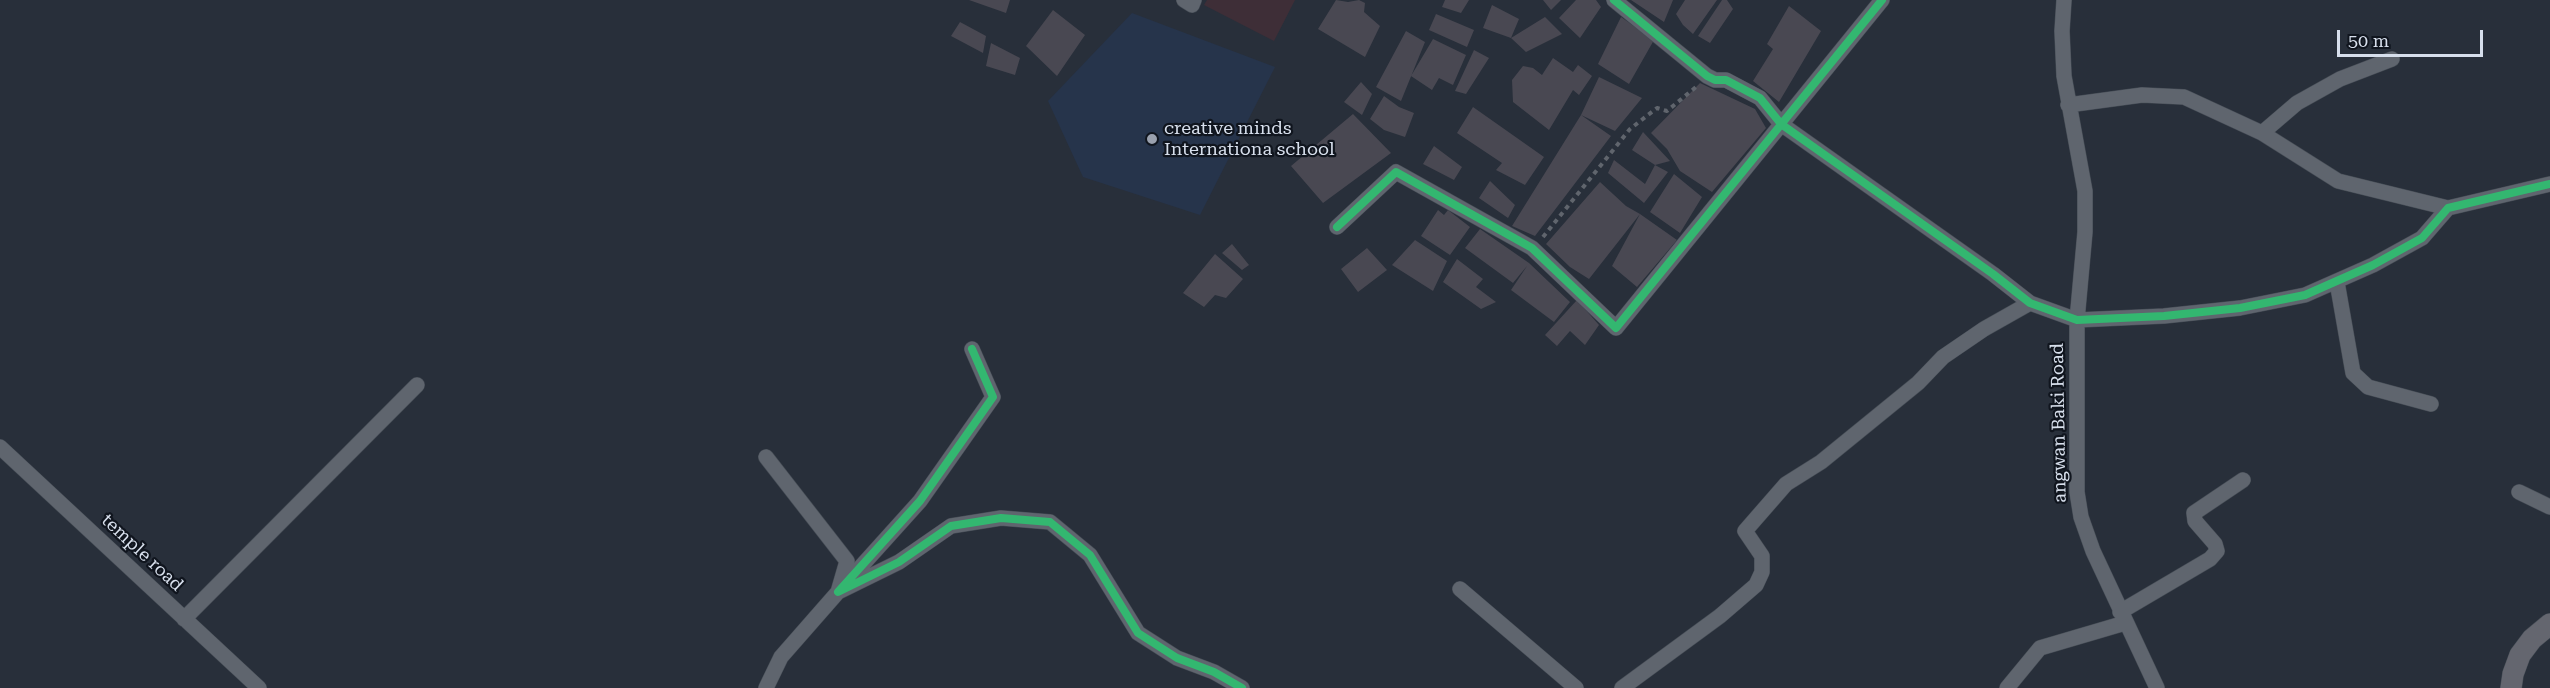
<!DOCTYPE html>
<html>
<head>
<meta charset="utf-8">
<style>
  body { margin:0 }
  #map { position:relative; width:2550px; height:688px; overflow:hidden; background:#282f3a; font-family:"Roboto Serif",serif }
  canvas { display:block }
  .scale { position:absolute; left:2337px; top:30px; width:146px; height:27px; box-sizing:border-box; border:3px solid #d7dfec; border-top:0; padding-left:8px; font-size:18px; line-height:21px; white-space:nowrap; color:#d7dfec; -webkit-text-stroke:4px #10151e; paint-order:stroke }
</style>
</head>
<body>
<div id="map">
<canvas width="2550" height="688"></canvas>
<div class="scale">50 m</div>
</div>
<script>
const g = document.querySelector('canvas').getContext('2d');
g.lineJoin = 'round';
function fillPath(path, color) { g.fillStyle = color; g.fill(path, 'evenodd'); }
const poly = rows => new Path2D(rows.map(r => 'M' + r).join(''));
function strokePath(path, color, width, dash) { g.strokeStyle = color; g.lineWidth = width; g.lineCap = dash ? 'butt' : 'round'; g.setLineDash(dash || []); g.stroke(path); }
function drawText(font, color, halo, rows, align = 'center') {
  g.font = font + ' "Roboto Serif",serif'; g.lineWidth = 4.5; g.setLineDash([]); g.textBaseline = 'middle'; g.strokeStyle = halo; g.fillStyle = color; for (const [text, x, y, turn = 0] of rows) {
    g.save(); g.translate(x, y); g.rotate((+turn || 0) * Math.PI / 180); g.textAlign = isNaN(turn) ? turn : align; if (halo) g.strokeText(text, 0, 0); g.fillText(text, 0, 0); g.restore();
  }
}
fillPath(poly([
  [1132,13,1275,67,1200,215,1083,177,1048,101]
]), '#26344b');
fillPath(poly([
  [1207,0,1295,0,1274,41,1204,5]
]), '#3e2e37');
fillPath(poly([
  [969,0,1010,0,1006,13],
  [1336,0,1348,2,1359,0,1365,3,1364,12,1380,26,1365,57,1318,29],
  [1445,0,1469,0,1461,13,1442,7],
  [1543,0,1561,0,1551,10],
  [1576,0,1596,0,1601,7,1580,38,1559,18],
  [1631,0,1673,0,1664,22],
  [1685,0,1717,0,1693,34,1683,25,1676,14],
  [1722,0,1727,0,1733,9,1710,43,1698,36],
  [1492,5,1519,19,1511,38,1545,17,1562,34,1526,52,1511,38,1483,28],
  [1789,6,1821,31,1779,102,1753,81,1773,49,1767,44],
  [1053,10,1085,35,1057,76,1026,46],
  [1436,14,1474,30,1467,47,1429,30],
  [1621,17,1654,40,1629,84,1598,64],
  [960,22,986,36,983,53,951,36],
  [1406,31,1425,42,1401,101,1376,87],
  [1433,39,1466,55,1453,85,1439,78,1432,90,1411,76],
  [991,43,1020,58,1015,75,986,66],
  [1474,50,1489,58,1466,94,1455,91],
  [1553,58,1573,72,1578,65,1592,76,1579,95,1573,90,1549,130,1513,102,1512,80,1523,66,1533,68,1542,75],
  [1599,77,1642,98,1615,131,1581,115,1611,136,1535,236,1512,226,1581,115],
  [1361,82,1372,94,1362,115,1344,102],
  [1700,83,1755,109,1766,128,1712,192,1680,171,1667,149,1651,133],
  [1384,96,1399,107,1414,113,1405,137,1384,130,1370,119],
  [1473,107,1544,157,1525,185,1496,170,1502,163,1457,133],
  [1353,114,1391,153,1323,203,1291,166],
  [1643,132,1670,161,1655,165,1632,150],
  [1434,146,1462,167,1454,180,1423,164],
  [1614,160,1645,184,1655,165,1668,172,1644,203,1608,173],
  [1674,174,1702,197,1680,233,1650,212],
  [1490,181,1515,205,1508,218,1479,198],
  [1600,182,1626,206,1640,214,1677,240,1637,287,1612,266,1640,214,1589,279,1570,267,1546,244],
  [1438,210,1444,215,1448,210,1470,227,1450,255,1421,236],
  [1480,229,1529,263,1570,302,1554,322,1511,290,1527,266,1513,283,1465,248],
  [1415,240,1447,261,1433,291,1392,265],
  [1232,244,1249,265,1242,270,1222,253],
  [1367,248,1387,270,1358,292,1341,269],
  [1215,254,1243,279,1226,298,1215,295,1204,307,1183,293],
  [1457,259,1483,279,1476,287,1496,302,1481,309,1443,282],
  [1577,300,1599,325,1585,345,1570,331,1557,346,1545,335]
]), '#494852');
const street = poly([
  [1184,0,1192,5,1194,0],
  [1614,0,1707,76,1715,80,1726,80,1760,98,1781,124,1993,274,2030,303,2077,320,2164,316,2240,308,2305,295,2373,265,2422,238,2448,208,2550,184],
  [2064,0,2062,31,2064,76,2085,191,2085,232,2077,320,2077,492,2081,517,2093,551,2157,688],
  [2068,105,2142,95,2184,97,2262,133,2338,181,2448,208],
  [2262,133,2297,103,2340,79,2392,59],
  [1337,227,1396,172,1532,248,1616,328,1882,0],
  [2337,282,2353,373,2368,387,2431,404],
  [972,349,993,397,920,501,838,592,899,562,951,526,1001,518,1050,522,1090,555,1138,633,1177,658,1214,672,1242,688],
  [0,447,259,688],
  [766,457,847,561,838,592,781,657,766,688],
  [2519,492,2550,507],
  [1460,589,1576,688],
  [2120,612,2210,559,2217,551,2215,544,2195,521,2194,513,2243,480],
  [184,619,417,385],
  [1622,688,1720,616,1756,585,1762,572,1762,556,1745,531,1786,484,1821,462,1918,383,1943,357,1984,329,2030,303],
  [2007,688,2040,648,2125,623]
]);
const secondary = poly([
  [2511,688,2513,674,2520,655,2532,639,2550,624]
]);
strokePath(street, '#454c55', 16);
strokePath(secondary, '#454c55', 22);
strokePath(poly([
  [1543,237,1630,129,1657,108,1667,111,1696,87]
]), '#60656d', 4, [4.5, 4.5]);
strokePath(street, '#5f656e', 15);
strokePath(secondary, '#64666f', 21);
strokePath(poly([
  [1614,0,1707,76,1715,80,1726,80,1760,98,1781,124,1993,274,2030,303,2077,320,2164,316,2240,308,2305,295,2373,265,2422,238,2448,208,2550,184],
  [1337,227,1396,172,1532,248,1616,328,1882,0],
  [972,349,993,397,920,501,838,592,899,562,951,526,1001,518,1050,522,1090,555,1138,633,1177,658,1214,672,1242,688]
]), '#33b770', 8);
for (const [x, y, r, color] of [
  [1152,139,6,"#9aa1ae"]
]) { const dot = new Path2D(); dot.arc(x, y, r, 0, 2 * Math.PI); g.fillStyle = color; g.fill(dot); strokePath(dot, '#10151e', 2); }
drawText('18px', '#d7dfec', '#10151e', [
  ["creative minds",1164,129],
  ["Internationa school",1164,150]
], 'left');
drawText('18px', '#d7dfec', '#10151e', [
  ["angwan Baki Road",2059,423,-91],
  ["temple road",142,553,43]
]);
</script>
</body>
</html>
